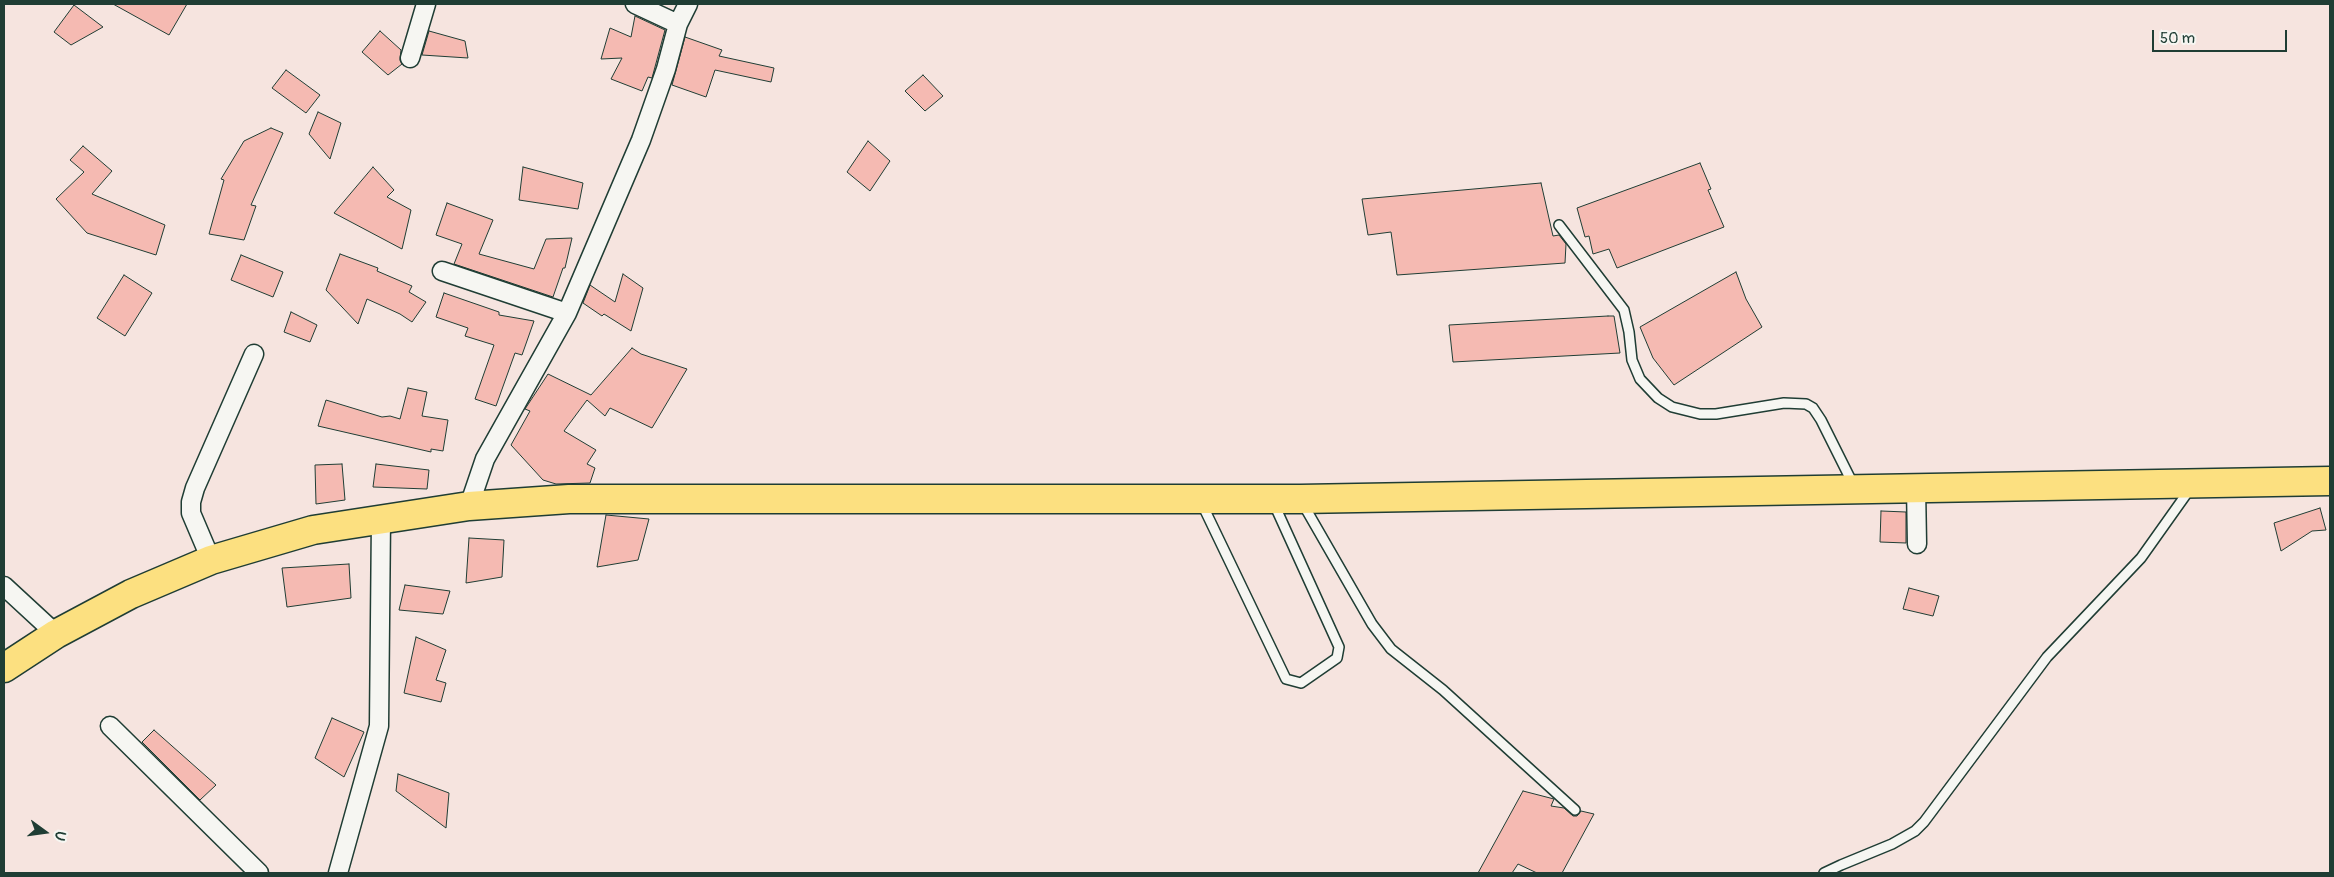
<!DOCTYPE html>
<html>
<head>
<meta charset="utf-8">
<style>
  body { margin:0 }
  #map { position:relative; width:2334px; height:877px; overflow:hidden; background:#f6e4df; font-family:Pangolin,sans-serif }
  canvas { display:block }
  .frame { position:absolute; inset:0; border:5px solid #1f3d34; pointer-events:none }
  .north { position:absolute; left:20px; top:807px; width:50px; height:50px; -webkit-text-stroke:4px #f6f6f2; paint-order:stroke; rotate:104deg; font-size:14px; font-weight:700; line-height:20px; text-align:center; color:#1f3d34 }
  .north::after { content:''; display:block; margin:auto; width:18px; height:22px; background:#1f3d34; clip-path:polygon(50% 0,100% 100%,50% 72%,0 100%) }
  .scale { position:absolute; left:2152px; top:30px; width:135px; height:22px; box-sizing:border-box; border:2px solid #1f3d34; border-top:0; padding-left:6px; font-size:15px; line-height:18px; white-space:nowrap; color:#1f3d34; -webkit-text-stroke:4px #f6f6f2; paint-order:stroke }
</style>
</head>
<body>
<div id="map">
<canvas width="2334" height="877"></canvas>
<div class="frame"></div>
<div class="north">U</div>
<div class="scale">50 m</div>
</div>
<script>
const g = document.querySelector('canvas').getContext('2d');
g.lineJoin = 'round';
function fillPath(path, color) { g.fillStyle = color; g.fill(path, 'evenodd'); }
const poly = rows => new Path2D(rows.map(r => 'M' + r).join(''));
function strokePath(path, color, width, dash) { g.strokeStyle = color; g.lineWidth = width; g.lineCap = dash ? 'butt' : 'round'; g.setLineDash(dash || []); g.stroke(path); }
const building = poly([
  [113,4,187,4,169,35,113,4],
  [74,5,103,27,71,45,54,32,74,5],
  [635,16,665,30,652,78,648,77,642,91,611,79,622,58,601,59,610,28,631,37,635,16],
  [380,31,401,50,400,60,402,64,388,75,362,52,380,31],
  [429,31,465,41,468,58,422,55,429,31],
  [685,37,722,50,719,56,774,68,771,82,715,70,706,97,672,85,685,37],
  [286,70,320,95,306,113,272,88,286,70],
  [923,75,943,96,925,111,905,91,923,75],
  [318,112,341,123,330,159,309,134,318,112],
  [271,128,283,133,251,205,256,206,244,240,209,234,224,180,221,179,244,141,271,128],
  [868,141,890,161,870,191,847,172,868,141],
  [83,146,112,171,92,194,165,225,156,255,87,233,56,199,84,172,70,160,83,146],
  [1700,163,1711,189,1708,190,1724,227,1617,268,1609,249,1593,254,1589,236,1585,237,1577,208,1700,163],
  [373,167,394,190,387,197,411,210,402,249,334,213,373,167],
  [523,167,583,183,578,209,519,200,523,167],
  [1541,183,1553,236,1559,235,1566,244,1565,263,1397,275,1391,232,1368,235,1362,199,1541,183],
  [447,203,493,220,479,254,534,269,546,239,572,238,565,268,563,268,553,297,454,264,462,244,436,235,447,203],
  [340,254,378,268,377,271,412,286,409,292,426,302,412,322,400,314,367,299,358,324,326,290,340,254],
  [241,255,283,272,273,297,231,280,241,255],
  [1736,272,1746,299,1762,327,1674,385,1653,358,1640,327,1736,272],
  [623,274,643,288,631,331,604,314,602,316,583,303,590,285,615,302,623,274],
  [124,275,152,293,125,336,97,318,124,275],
  [444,293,499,312,499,315,534,321,522,355,515,353,496,406,475,399,494,345,465,336,468,328,436,317,444,293],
  [291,312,317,325,310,342,284,332,291,312],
  [1608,316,1614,316,1620,353,1453,362,1449,325,1608,316],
  [632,348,641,354,687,369,652,428,610,408,605,416,587,400,564,431,596,450,587,464,595,468,590,483,556,484,543,480,511,445,530,411,525,409,548,374,591,395,632,348],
  [408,388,427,392,422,416,448,420,443,451,431,449,431,452,318,426,326,400,382,417,390,416,400,419,408,388],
  [342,464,345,500,316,504,315,465,342,464],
  [376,464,429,470,427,489,373,487,376,464],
  [2320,508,2326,530,2312,531,2281,551,2274,523,2320,508],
  [1881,511,1906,512,1906,543,1880,542,1881,511],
  [606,515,649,519,638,560,597,567,606,515],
  [469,538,504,540,502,577,466,583,469,538],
  [349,564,351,598,287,607,282,568,349,564],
  [405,585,450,591,443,614,399,610,405,585],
  [1909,588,1939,596,1933,616,1903,609,1909,588],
  [416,637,446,650,436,680,446,683,441,702,404,693,416,637],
  [332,718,364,732,344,777,315,758,332,718],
  [154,730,216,785,200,800,142,742,154,730],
  [398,774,449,793,446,828,396,791,398,774],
  [1523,791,1554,799,1551,806,1564,808,1573,816,1577,816,1581,811,1594,814,1562,873,1537,873,1518,864,1512,873,1478,873,1523,791]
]);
fillPath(building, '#f5bab2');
strokePath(building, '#1f3d34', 1);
const lane = poly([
  [1559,225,1624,310,1629,332,1632,360,1640,379,1658,398,1672,407,1700,414,1716,414,1784,403,1806,404,1813,408,1821,420,1854,486],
  [1201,502,1286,679,1301,683,1337,658,1339,647,1274,504],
  [1303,504,1372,624,1391,649,1443,690,1575,810],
  [1824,873,1841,865,1892,844,1915,831,1924,822,2047,657,2141,558,2190,489]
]);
const street = poly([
  [635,4,678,24],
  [410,58,426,4],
  [442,271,567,313],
  [1916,487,1917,544],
  [469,506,485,459,567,313,641,140,666,69,678,24,688,4],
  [211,560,191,513,191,502,195,488,254,354],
  [4,586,56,634],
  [110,726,259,873],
  [338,873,379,726,381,518]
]);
const primary = poly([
  [4,668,56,634,131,594,211,560,313,530,469,506,569,499,1300,499,2330,481]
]);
strokePath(lane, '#1f3d34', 12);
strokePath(street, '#1f3d34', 21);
strokePath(primary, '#1f3d34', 31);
strokePath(lane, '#f6f6f2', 9);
strokePath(street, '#f6f6f2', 18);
strokePath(primary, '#fce080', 28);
</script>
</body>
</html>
